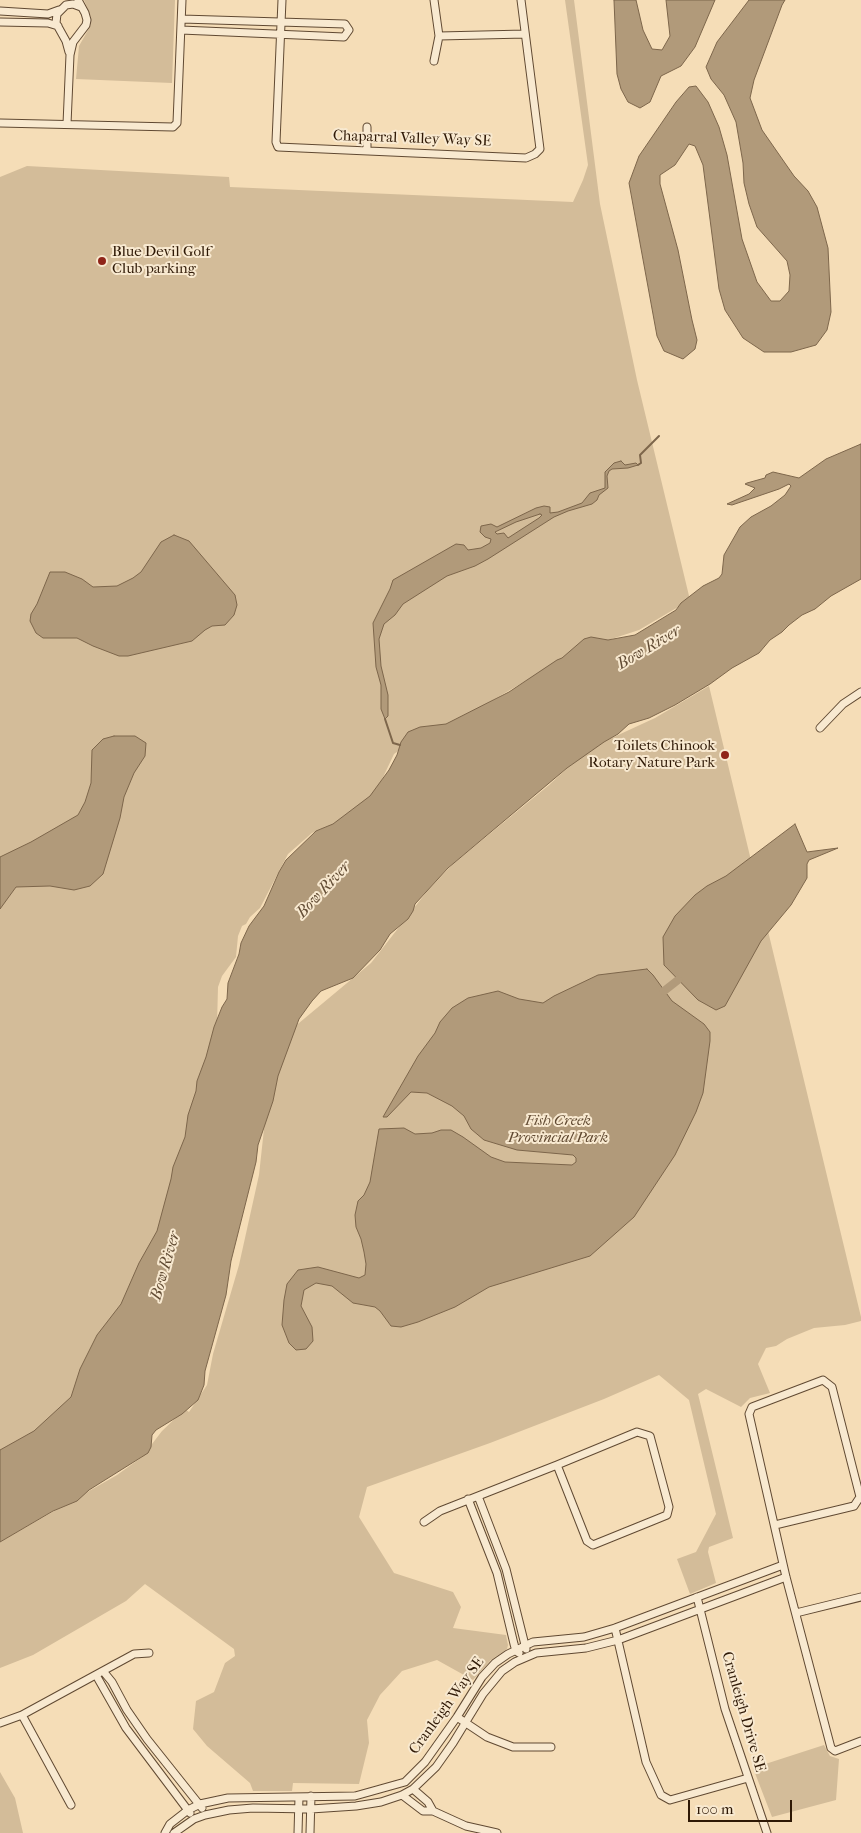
<!DOCTYPE html>
<html>
<head>
<meta charset="utf-8">
<style>
  body { margin:0 }
  #map { position:relative; width:861px; height:1833px; overflow:hidden; background:#f5ddb7; font-family:"IM FELL French Canon",serif }
  canvas { display:block }
  .scale { position:absolute; left:688px; top:1800px; width:104px; height:22px; box-sizing:border-box; border:2px solid #2e1805; border-top:0; padding-left:6px; font-size:15px; line-height:18px; white-space:nowrap; color:#2e1805; -webkit-text-stroke:4px #f8e9d0; paint-order:stroke }
</style>
</head>
<body>
<div id="map">
<canvas width="861" height="1833"></canvas>
<div class="scale">100 m</div>
</div>
<script>
const g = document.querySelector('canvas').getContext('2d');
g.lineJoin = 'round';
function fillPath(path, color) { g.fillStyle = color; g.fill(path, 'evenodd'); }
const poly = rows => new Path2D(rows.map(r => 'M' + r).join(''));
function strokePath(path, color, width, dash) { g.strokeStyle = color; g.lineWidth = width; g.lineCap = dash ? 'butt' : 'round'; g.setLineDash(dash || []); g.stroke(path); }
function drawText(font, color, halo, rows, align = 'center') {
  g.font = font + ' "IM FELL French Canon",serif'; g.lineWidth = 4; g.setLineDash([]); g.textBaseline = 'middle'; g.strokeStyle = halo; g.fillStyle = color; for (const [text, x, y, turn = 0] of rows) {
    g.save(); g.translate(x, y); g.rotate((+turn || 0) * Math.PI / 180); g.textAlign = isNaN(turn) ? turn : align; if (halo) g.strokeText(text, 0, 0); g.fillText(text, 0, 0); g.restore();
  }
}
fillPath(poly([
  [84,0,175,0,172,83,76,79,79,46,91,25,91,17],
  [565,0,574,0,600,204,637,380,690,600,639,630,581,649,453,723,413,740,394,754,377,790,351,817,312,833,288,854,260,908,250,917,246,924,242,926,238,936,236,957,222,976,218,987,217,1025,164,1223,117,1324,59,1416,0,1452,0,177,27,166,229,177,230,187,573,202,583,180,588,165],
  [709,686,861,1317,861,1321,845,1325,814,1328,787,1339,776,1346,766,1348,758,1364,770,1393,750,1398,741,1407,706,1389,698,1394,733,1538,709,1547,708,1552,716,1583,690,1594,677,1559,696,1552,716,1514,689,1400,659,1375,604,1399,490,1443,367,1487,359,1517,394,1573,453,1592,461,1607,453,1628,506,1635,508,1645,507,1649,491,1660,473,1680,437,1660,402,1671,380,1695,367,1720,369,1743,359,1784,293,1783,292,1791,253,1791,250,1783,207,1746,193,1729,196,1701,214,1692,225,1663,235,1656,234,1649,145,1584,126,1601,33,1655,0,1668,0,1542,117,1475,142,1457,162,1431,185,1409,189,1412,207,1385,213,1354,239,1265,259,1175,269,1083,293,1028,371,963,428,890,453,864,549,785,576,760,603,742,655,718],
  [824,1745,830,1756,839,1759,836,1800,772,1817,753,1768],
  [0,1772,15,1798,23,1833,0,1833]
]), '#d3bc99');
const water = poly([
  [614,0,636,0,643,30,652,49,662,50,670,36,666,0,715,0,695,47,681,66,661,76,650,102,640,108,628,102,621,89,617,74,614,0],
  [749,0,785,0,782,5,754,80,750,98,762,130,794,176,808,191,817,207,828,248,831,312,827,330,816,345,791,352,764,352,743,338,725,310,719,289,703,165,695,146,689,144,675,165,660,175,660,184,678,250,692,320,697,340,695,349,683,359,664,351,657,336,629,183,639,156,676,102,689,87,696,86,708,102,719,127,727,155,742,239,757,282,771,301,780,301,789,291,790,275,787,261,757,227,749,204,744,183,743,163,736,122,724,95,711,79,706,67,717,42,749,0],
  [861,444,861,579,831,596,815,609,802,615,789,625,782,632,770,640,759,653,732,668,710,684,675,705,649,718,629,724,618,734,604,742,567,768,448,868,415,904,413,911,408,919,390,934,380,950,353,978,321,991,312,1001,299,1019,278,1076,273,1101,258,1145,256,1162,231,1261,226,1295,205,1371,204,1385,198,1400,182,1414,156,1430,152,1435,151,1447,148,1453,89,1490,77,1501,53,1511,0,1542,0,1450,34,1431,71,1397,80,1369,97,1335,121,1304,139,1263,157,1231,171,1179,173,1167,185,1137,188,1115,196,1091,197,1081,206,1057,214,1027,222,1007,227,999,228,983,239,954,241,943,249,926,264,906,279,872,286,860,316,831,333,824,370,796,389,770,397,755,401,742,408,732,420,727,446,724,509,692,557,660,562,658,584,639,591,637,608,640,635,635,676,610,681,603,703,586,719,578,722,574,724,555,740,527,751,517,771,506,785,495,791,486,789,484,779,489,732,505,727,504,749,494,755,488,745,484,747,483,765,478,766,475,773,472,799,478,826,459,861,444],
  [621,461,625,465,636,463,638,465,628,468,612,469,609,471,607,476,608,488,599,495,597,500,592,504,568,511,554,517,488,559,475,566,447,576,403,604,395,615,384,624,379,639,381,666,388,695,388,716,385,719,381,709,381,685,376,667,373,623,390,589,393,580,456,544,464,545,468,550,481,548,490,543,491,539,485,537,480,532,481,526,491,524,497,527,536,508,544,506,550,507,550,513,558,512,582,503,590,493,605,488,605,472,614,463,621,461],
  [540,514,542,515,539,518,508,538,504,533,497,534,495,532,516,522,540,514],
  [174,535,189,541,235,595,237,605,234,615,225,625,212,626,205,630,192,641,128,656,119,656,93,646,77,638,43,638,36,633,30,621,31,614,37,604,50,572,65,572,82,579,93,587,117,586,133,578,141,572,161,542,174,535],
  [114,736,135,736,146,743,145,756,134,773,124,797,120,818,103,874,90,886,74,890,50,886,16,887,0,909,0,857,31,842,78,815,85,802,91,783,92,750,103,739,114,736],
  [795,824,807,852,838,848,809,860,807,864,807,878,791,905,761,941,725,1006,716,1010,698,1000,664,965,663,937,675,916,695,895,707,886,726,876,795,824],
  [647,969,653,975,672,1001,704,1024,710,1032,710,1041,703,1093,696,1112,675,1155,634,1217,590,1256,489,1287,455,1307,418,1322,401,1327,391,1326,380,1311,375,1307,353,1303,332,1286,316,1283,304,1290,301,1306,312,1327,313,1341,306,1349,296,1350,289,1343,282,1325,284,1300,287,1284,298,1270,318,1267,359,1278,365,1275,366,1264,364,1252,361,1239,356,1227,355,1215,358,1201,364,1195,370,1182,379,1129,404,1128,415,1134,432,1133,441,1130,451,1130,463,1137,491,1157,505,1162,572,1165,576,1162,576,1158,573,1155,517,1150,484,1140,471,1129,464,1116,452,1106,427,1093,411,1092,387,1117,383,1117,418,1056,435,1033,440,1022,452,1008,468,998,498,991,519,999,543,1003,554,996,598,975,647,969]
]);
fillPath(water, '#b19a7a');
strokePath(water, '#7d664b', 1);
strokePath(poly([
  [638,465,641,463,640,455,659,436],
  [385,719,393,743,400,745]
]), '#7d664b', 2);
strokePath(poly([
  [664,991,678,980]
]), '#b19a7a', 8);
const minor = poly([
  [282,0,276,142,278,147,526,158,535,154,540,149,521,0],
  [434,0,439,36,525,34],
  [0,11,48,14,59,10],
  [0,22,48,23,58,26],
  [181,30,344,37,349,30,345,24,182,19],
  [69,52,66,41,56,23,57,14,66,5,73,4,81,7],
  [434,61,439,36],
  [0,123,173,127,177,123,182,0],
  [67,124,70,55,73,42,86,25,87,20,85,13,78,0],
  [367,150,367,127],
  [820,728,843,704,861,692],
  [478,1496,506,1569,526,1649],
  [468,1499,497,1573,514,1644,516,1651,519,1653],
  [424,1522,440,1511,557,1465,637,1432,650,1436,669,1507,667,1515,593,1545,587,1541,557,1465],
  [775,1525,854,1506,860,1497,832,1387,823,1380,752,1407,749,1414,786,1577,831,1748,835,1751,861,1741],
  [697,1597,725,1709,767,1833],
  [796,1613,861,1597],
  [615,1628,646,1762,661,1795,670,1800,748,1778],
  [103,1671,112,1682,127,1710,147,1739,202,1808],
  [96,1675,126,1728,190,1813],
  [22,1715,71,1805],
  [457,1717,487,1737,513,1747,551,1747],
  [0,1723,22,1715,134,1654,149,1653],
  [413,1789,428,1802,433,1811],
  [402,1795,423,1811,433,1811,466,1826,497,1833],
  [165,1833,170,1824,188,1810,200,1804,228,1798,355,1796,405,1782,425,1762,457,1717,482,1677,495,1663,508,1654,533,1642,584,1637,615,1628,783,1565],
  [174,1833,194,1819,205,1815,229,1810,253,1808,311,1809,356,1806,381,1802,402,1795,413,1789,436,1767,453,1743,483,1694,502,1671,515,1662,536,1653,586,1648,618,1640,786,1577],
  [298,1833,299,1797],
  [310,1833,311,1796]
]);
strokePath(minor, '#604932', 9);
strokePath(minor, '#f8e9d0', 7);
for (const [x, y, r, color] of [
  [102,261,5,"#8f2418"],
  [725,755,5,"#8f2418"]
]) { const dot = new Path2D(); dot.arc(x, y, r, 0, 2 * Math.PI); g.fillStyle = color; g.fill(dot); strokePath(dot, '#f8e9d0', 2); }
drawText('15px', '#2e1805', '#f8e9d0', [
  ["Chaparral Valley Way SE",412,139,2],
  ["Cranleigh Way SE",447,1706,-54],
  ["Cranleigh Drive SE",743,1712,74]
]);
drawText('15px', '#2e1805', '#f8e9d0', [
  ["Blue Devil Golf",112,252],
  ["Club parking",112,269],
  ["Toilets Chinook",715,746,"right"],
  ["Rotary Nature Park",715,763,"right"]
], 'left');
drawText('italic 15px', '#604931', '#f8e9d0', [
  ["Fish Creek",558,1121],
  ["Provincial Park",558,1138]
]);
drawText('italic 16px', '#624c34', '#f8e9d0', [
  ["Bow River",649,648,-31],
  ["Bow River",324,890,-47],
  ["Bow River",166,1266,-74]
]);
</script>
</body>
</html>
